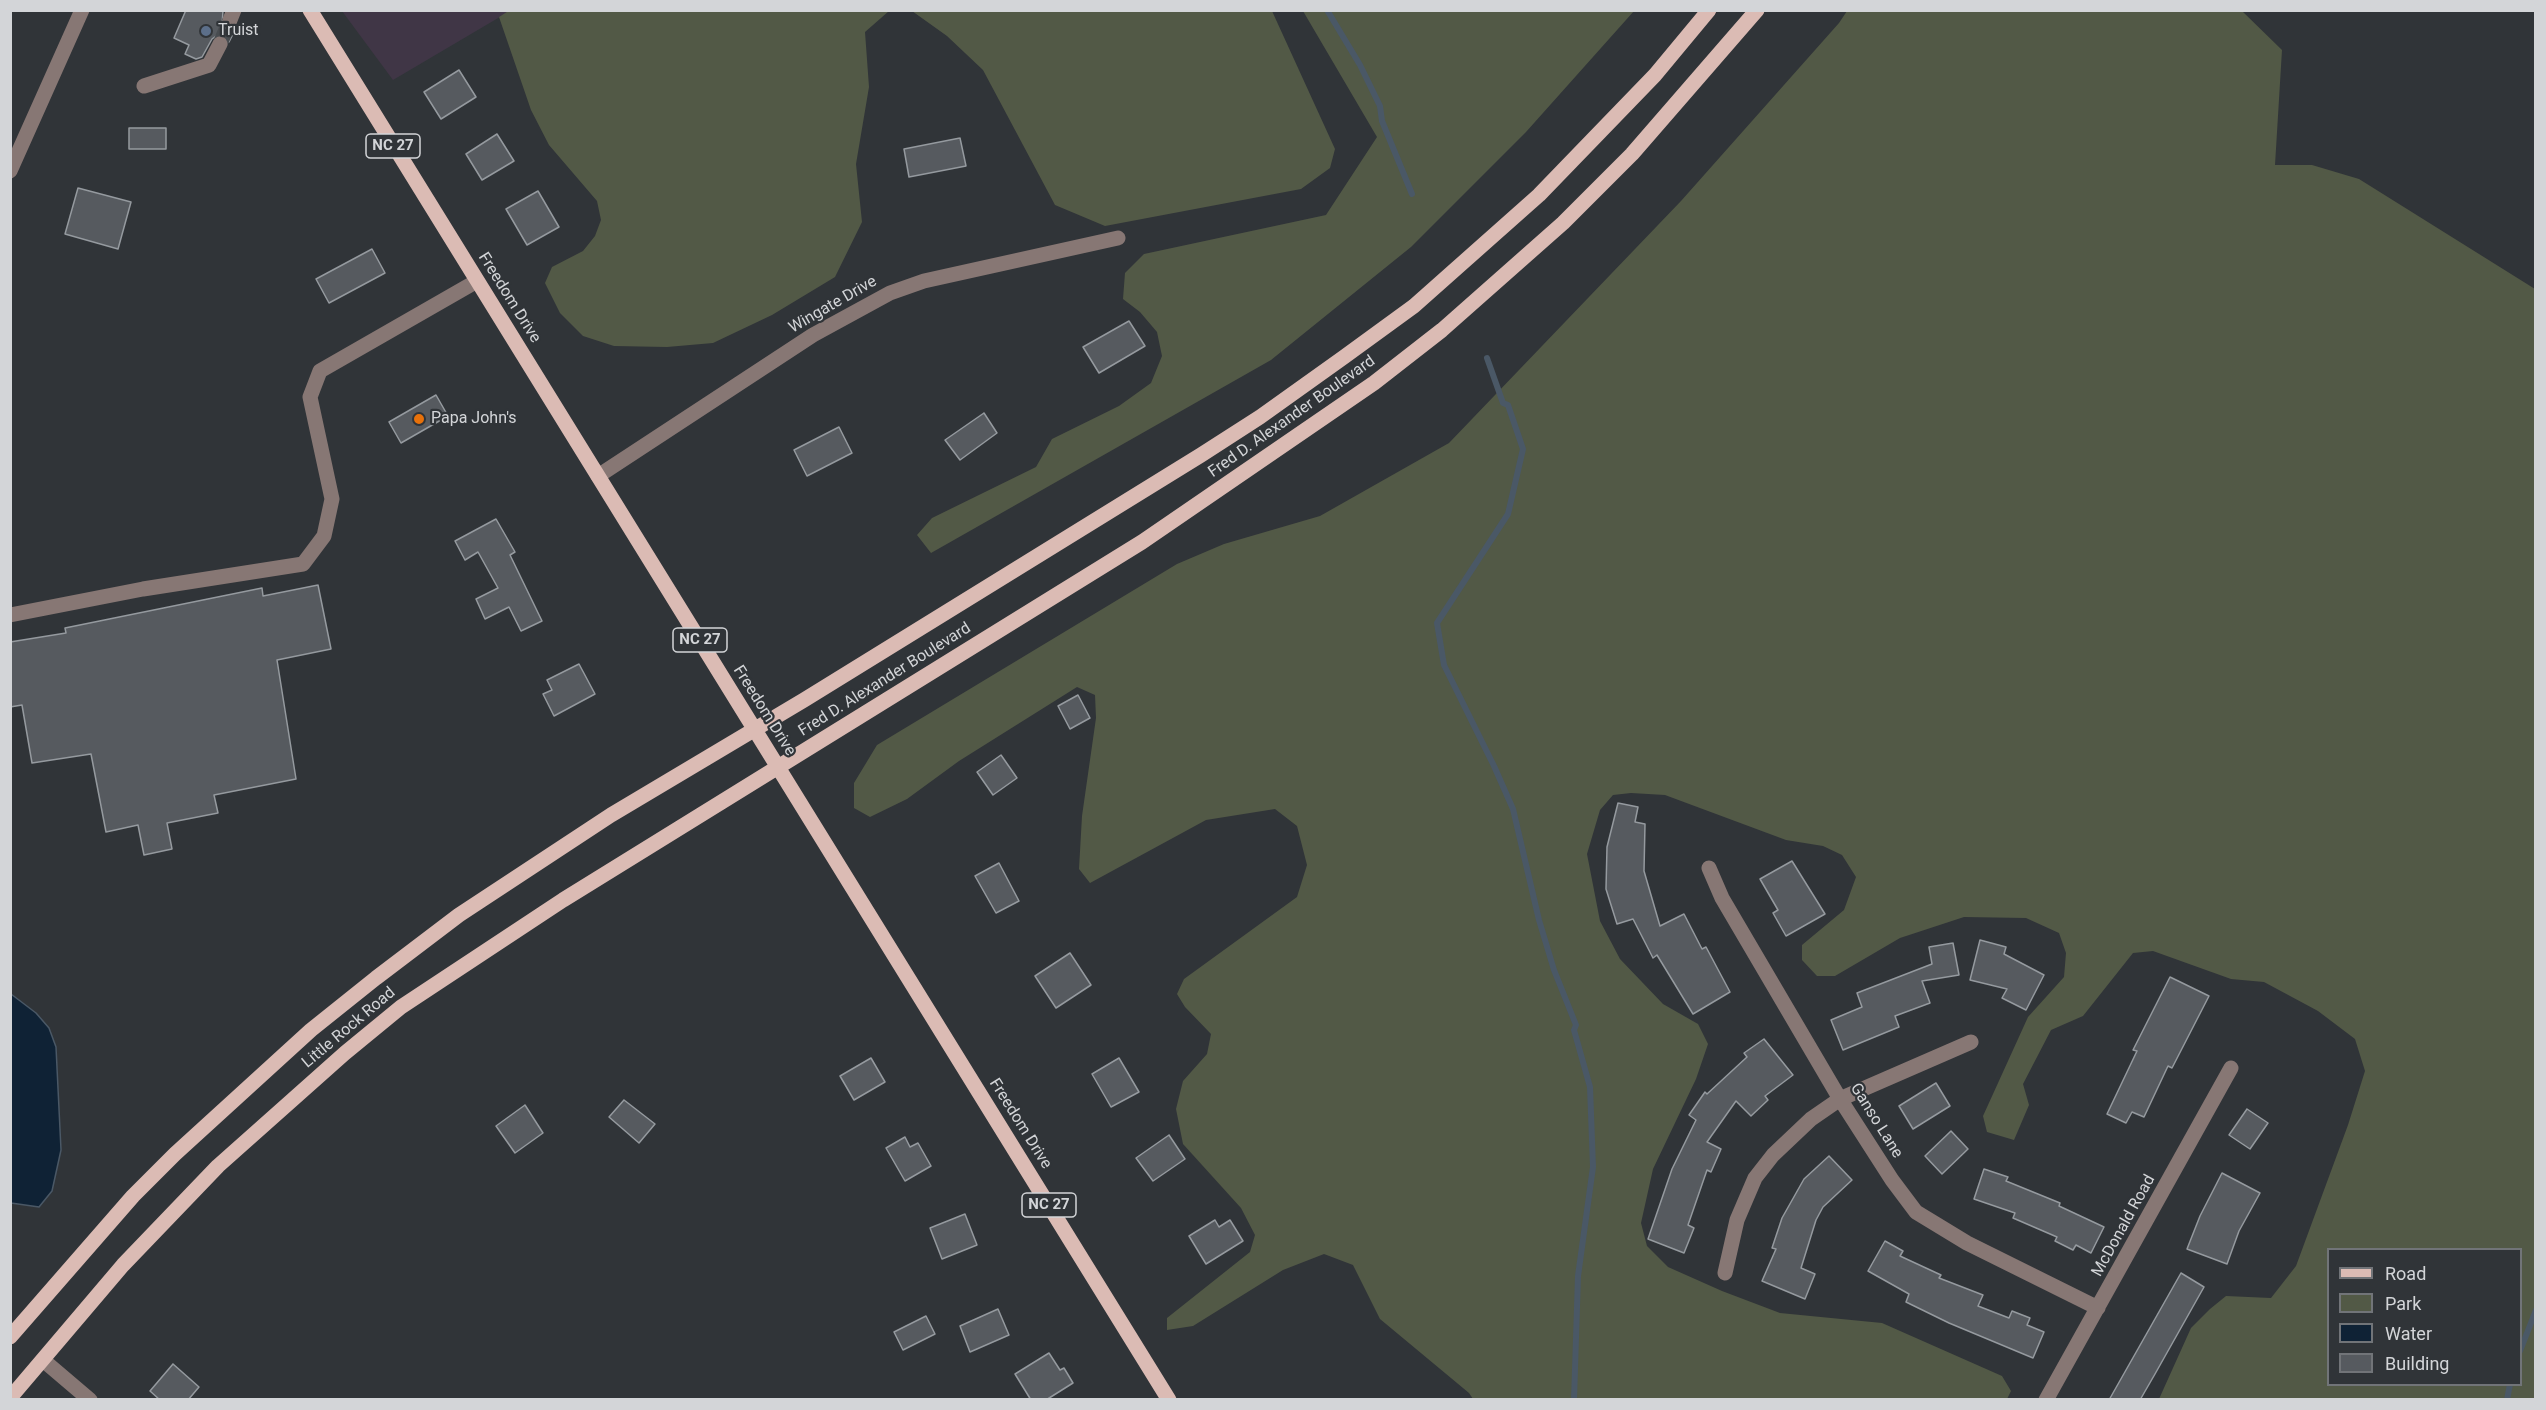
<!DOCTYPE html>
<html>
<head>
<meta charset="utf-8">
<style>
  body { margin:0 }
  #map { position:relative; width:2546px; height:1410px; overflow:hidden; background:#303438; font-family:Roboto,sans-serif }
  canvas { display:block }
  .frame { position:absolute; inset:0; border:12px solid #d3d5d8; pointer-events:none }
  .legend { position:absolute; left:2327px; top:1248px; width:195px; height:138px; box-sizing:border-box; background:#303438; border:2px solid #717478; margin:0; padding:8px 10px; list-style:none; font-size:18px; color:#d3d5d8 }
  .legend li { display:flex; align-items:center; gap:12px; height:30px }
  .legend b { width:30px; border:2px solid #717478 }
</style>
</head>
<body>
<div id="map">
<canvas width="2546" height="1410"></canvas>
<div class="frame"></div>
<ul class="legend">
<li><b style="height:8px;background:#dbbbb4"></b>Road</li>
<li><b style="height:16px;background:#525946"></b>Park</li>
<li><b style="height:16px;background:#0f2235"></b>Water</li>
<li><b style="height:16px;background:#565a5f"></b>Building</li>
</ul>
</div>
<script>
const g = document.querySelector('canvas').getContext('2d');
g.lineJoin = 'round';
function fillPath(path, color) { g.fillStyle = color; g.fill(path, 'evenodd'); }
const poly = rows => new Path2D(rows.map(r => 'M' + r).join(''));
function strokePath(path, color, width, dash) { g.strokeStyle = color; g.lineWidth = width; g.lineCap = dash ? 'butt' : 'round'; g.setLineDash(dash || []); g.stroke(path); }
function drawText(font, color, halo, rows, align = 'center') {
  g.font = font + ' Roboto,sans-serif'; g.lineWidth = 4.5; g.setLineDash([]); g.textBaseline = 'middle'; g.strokeStyle = halo; g.fillStyle = color; for (const [text, x, y, turn = 0] of rows) {
    g.save(); g.translate(x, y); g.rotate((+turn || 0) * Math.PI / 180); g.textAlign = isNaN(turn) ? turn : align; if (halo) g.strokeText(text, 0, 0); g.fillText(text, 0, 0); g.restore();
  }
}
fillPath(poly([
  [342,11,510,11,393,80]
]), '#403646');
fillPath(poly([
  [510,10,889,11,865,32,869,87,856,164,862,222,835,277,772,315,713,343,667,347,614,346,583,336,560,313,545,283,552,267,583,251,595,236,601,220,597,201,549,145,531,110,499,17],
  [906,11,1272,11,1335,149,1330,168,1301,189,1105,226,1055,205,983,70,947,36,912,11],
  [1303,11,1634,11,1526,132,1411,247,1271,360,931,553,917,535,932,518,1036,467,1052,439,1119,406,1151,383,1162,356,1157,332,1140,312,1123,299,1125,273,1144,254,1326,215,1377,137],
  [1847,11,2242,11,2282,50,2275,165,2312,165,2359,179,2535,289,2535,1399,2159,1399,2191,1328,2210,1309,2226,1296,2271,1298,2296,1266,2348,1125,2365,1071,2355,1039,2318,1011,2264,982,2231,979,2153,951,2133,953,2083,1016,2051,1030,2023,1084,2029,1105,2014,1140,1987,1132,1983,1116,2028,1017,2064,977,2066,953,2059,933,2026,918,1964,917,1900,938,1835,976,1817,976,1802,960,1802,945,1844,910,1856,877,1842,855,1823,846,1786,840,1665,795,1631,793,1613,795,1600,810,1587,854,1600,921,1620,959,1663,1004,1698,1024,1708,1044,1696,1079,1653,1169,1641,1223,1647,1246,1668,1267,1722,1291,1780,1313,1882,1323,2002,1376,2011,1391,2007,1399,1473,1399,1469,1393,1380,1319,1353,1265,1324,1254,1283,1270,1193,1326,1167,1330,1167,1318,1250,1252,1255,1235,1241,1208,1183,1144,1176,1109,1183,1081,1207,1054,1211,1034,1185,1007,1177,994,1184,979,1297,897,1307,865,1297,826,1275,809,1206,820,1090,883,1079,869,1082,816,1096,718,1095,695,1077,687,959,761,907,799,870,817,854,808,854,783,877,745,1177,564,1224,544,1320,516,1449,443,1681,201,1839,23],
  [2328,1250,2520,1250,2520,1384,2328,1384]
]), '#525946');
const water = poly([
  [11,994,36,1013,49,1028,56,1047,61,1150,52,1191,39,1207,11,1203,11,994]
]);
fillPath(water, '#0f2235');
strokePath(water, '#4a5866', 1.5);
strokePath(poly([
  [1327,10,1360,65,1380,106,1382,121,1412,194],
  [1487,358,1503,403,1508,405,1523,449,1508,514,1437,623,1444,665,1494,766,1513,809,1539,920,1554,970,1576,1025,1574,1030,1590,1087,1593,1167,1578,1276,1574,1400],
  [2520,1351,2536,1310],
  [2507,1400,2510,1384]
]), '#4a5866', 6);
const building = poly([
  [186,10,223,10,222,26,227,29,236,28,229,42,225,36,219,34,212,39,202,57,196,59,185,54,189,45,174,38,186,10],
  [459,70,476,97,441,119,424,92,459,70],
  [129,128,166,128,166,149,129,149,129,128],
  [497,134,514,161,482,180,466,154,497,134],
  [960,138,966,166,909,177,904,149,960,138],
  [78,188,131,202,118,249,65,234,78,188],
  [538,191,559,227,527,245,506,209,538,191],
  [372,249,385,273,329,303,316,279,372,249],
  [1129,321,1145,346,1099,373,1083,347,1129,321],
  [436,395,448,416,401,443,389,422,436,395],
  [984,413,997,433,960,460,945,440,984,413],
  [839,427,852,453,807,476,794,450,839,427],
  [496,519,515,552,510,555,542,621,521,631,509,607,485,619,476,599,498,588,478,552,465,560,455,541,496,519],
  [318,585,331,649,277,660,296,779,214,795,218,813,167,823,172,849,144,855,138,825,106,832,91,754,32,763,22,705,10,707,10,642,66,633,65,628,262,588,263,596,318,585],
  [579,664,595,694,554,716,543,694,552,690,547,680,579,664],
  [1078,695,1090,718,1070,729,1058,706,1078,695],
  [1001,755,1017,778,993,795,977,772,1001,755],
  [1618,803,1638,807,1635,822,1645,824,1644,871,1660,926,1684,914,1702,949,1706,947,1730,992,1693,1014,1657,955,1653,958,1633,919,1617,924,1606,889,1607,847,1618,803],
  [1792,861,1825,914,1786,936,1773,913,1778,910,1760,879,1792,861],
  [999,863,1019,901,996,913,975,876,999,863],
  [1980,940,2006,947,2004,954,2044,975,2026,1010,2002,998,2007,989,1970,980,1980,940],
  [1953,943,1959,975,1922,981,1930,1003,1895,1016,1899,1027,1843,1050,1831,1020,1862,1007,1857,993,1932,964,1929,947,1953,943],
  [1070,953,1091,985,1056,1008,1035,976,1070,953],
  [2170,977,2209,996,2172,1068,2168,1066,2144,1117,2132,1112,2126,1123,2107,1114,2137,1051,2133,1050,2170,977],
  [1764,1039,1793,1075,1765,1096,1768,1100,1751,1116,1736,1101,1707,1142,1721,1149,1711,1172,1707,1170,1688,1225,1694,1228,1684,1253,1648,1239,1672,1169,1696,1120,1689,1115,1705,1092,1707,1094,1747,1057,1744,1053,1764,1039],
  [871,1058,885,1082,854,1100,840,1076,871,1058],
  [1119,1058,1139,1092,1111,1107,1092,1074,1119,1058],
  [1936,1083,1950,1106,1913,1129,1899,1106,1936,1083],
  [624,1100,655,1124,639,1143,609,1117,624,1100],
  [525,1105,543,1133,515,1153,496,1126,525,1105],
  [2247,1109,2268,1123,2250,1149,2229,1135,2247,1109],
  [1951,1131,1968,1149,1942,1174,1925,1156,1951,1131],
  [1169,1135,1185,1159,1153,1181,1136,1158,1169,1135],
  [905,1137,910,1147,918,1143,931,1166,905,1181,886,1148,905,1137],
  [1829,1156,1852,1180,1823,1207,1816,1220,1801,1268,1815,1274,1805,1299,1762,1281,1776,1249,1772,1248,1782,1218,1804,1179,1829,1156],
  [1984,1169,2008,1177,2006,1181,2060,1203,2059,1206,2104,1227,2091,1253,2076,1245,2073,1250,2055,1241,2057,1237,2013,1218,2015,1213,1974,1199,1984,1169],
  [2222,1173,2260,1193,2239,1231,2227,1264,2187,1249,2200,1216,2222,1173],
  [965,1214,977,1245,942,1259,930,1228,965,1214],
  [1215,1220,1219,1227,1230,1220,1243,1241,1206,1264,1189,1236,1215,1220],
  [1885,1241,1903,1251,1900,1256,1941,1275,1939,1278,1983,1295,1978,1306,2009,1318,2012,1311,2030,1318,2027,1325,2044,1332,2033,1358,1949,1323,1906,1302,1909,1294,1868,1271,1885,1241],
  [2181,1273,2204,1287,2155,1374,2140,1400,2109,1400,2181,1273],
  [998,1309,1009,1335,970,1352,960,1326,998,1309],
  [926,1316,935,1334,903,1350,894,1332,926,1316],
  [1049,1353,1060,1370,1064,1368,1073,1383,1046,1400,1031,1400,1015,1374,1049,1353],
  [173,1364,199,1387,188,1400,160,1400,150,1391,173,1364]
]);
fillPath(building, '#565a5f');
strokePath(building, '#959a9f', 1.5);
strokePath(poly([
  [220,44,230,20]
]), '#484c50', 15, [15, 8]);
strokePath(poly([
  [230,20,234,10],
  [144,86,209,65,220,44],
  [10,171,82,10],
  [598,476,813,335,890,293,924,281,1118,238],
  [10,615,143,589,303,564,324,536,332,499,310,397,320,371,477,281],
  [1709,868,1722,898,1840,1099,1892,1180,1916,1212,1967,1243,2098,1308],
  [1725,1273,1737,1220,1755,1178,1773,1155,1811,1119,1840,1099,1971,1042],
  [43,1360,90,1400],
  [2046,1400,2231,1068]
]), '#877774', 15);
strokePath(poly([
  [310,10,1169,1400],
  [10,1337,133,1196,175,1154,311,1030,376,978,459,915,611,815,804,700,1201,455,1260,417,1344,357,1414,306,1539,195,1655,75,1709,10],
  [10,1398,123,1265,218,1166,345,1053,401,1007,563,900,1142,542,1374,383,1442,330,1563,223,1632,154,1757,10]
]), '#dbbbb4', 15);
for (const [x, y, r, color] of [
  [206,31,6,"#5c6f8a"],
  [419,419,6,"#e8710a"]
]) { const dot = new Path2D(); dot.arc(x, y, r, 0, 2 * Math.PI); g.fillStyle = color; g.fill(dot); strokePath(dot, '#303438', 2); }
for (const [x, y, w] of [
  [393,146,54],
  [700,640,54],
  [1049,1205,54]
]) { const box = new Path2D(); box.roundRect(x - w / 2, y - 12, w, 24, 4.5); g.fillStyle = '#303438'; g.fill(box); strokePath(box, '#d3d5d8', 1.5); }
drawText('bold 15px', '#d3d5d8', null, [
  ["NC 27",393,146],
  ["NC 27",700,640],
  ["NC 27",1049,1205]
]);
drawText('16px', '#d3d5d8', '#303438', [
  ["Truist",218,31],
  ["Papa John's",431,419]
], 'left');
drawText('16px', '#d3d5d8', '#303438', [
  ["Freedom Drive",509,298,58],
  ["Wingate Drive",833,305,-30],
  ["Fred D. Alexander Boulevard",1292,417,-35],
  ["Fred D. Alexander Boulevard",885,680,-32],
  ["Freedom Drive",764,711,58],
  ["Little Rock Road",349,1028,-40],
  ["Ganso Lane",1876,1121,58],
  ["Freedom Drive",1020,1124,58],
  ["McDonald Road",2124,1226,-61]
]);
</script>
</body>
</html>
